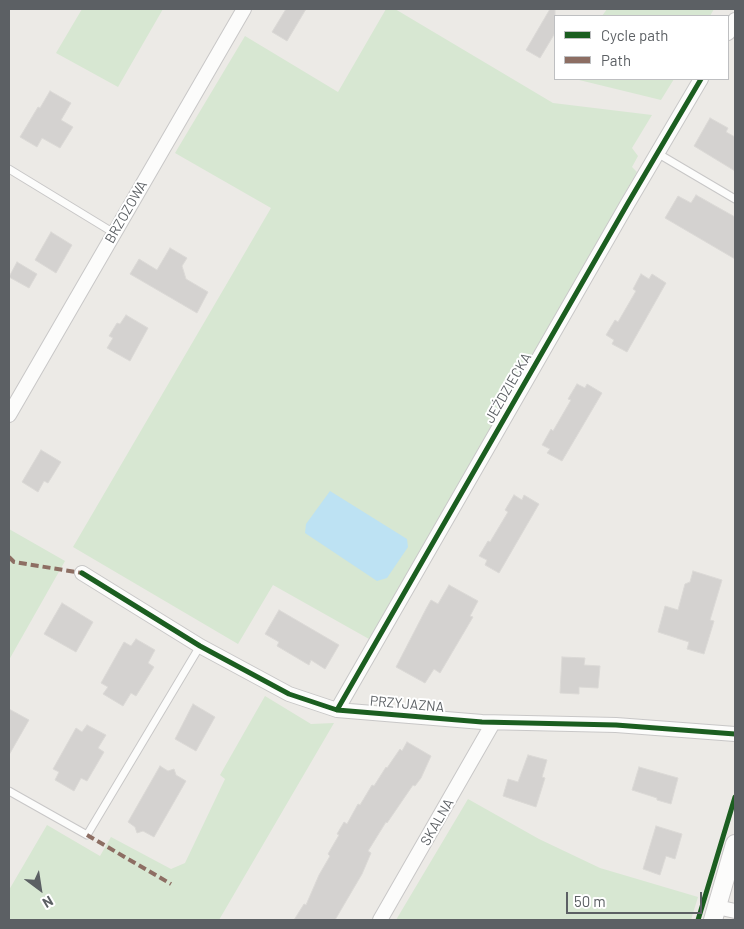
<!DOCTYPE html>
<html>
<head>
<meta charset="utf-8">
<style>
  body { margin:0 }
  #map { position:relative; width:744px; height:929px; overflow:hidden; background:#eceae6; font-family:Barlow,sans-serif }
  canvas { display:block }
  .frame { position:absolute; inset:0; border:10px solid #5c6064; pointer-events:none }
  .legend { position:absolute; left:554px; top:15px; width:175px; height:65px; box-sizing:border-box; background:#fff; border:1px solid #bebfc1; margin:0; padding:6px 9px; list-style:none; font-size:15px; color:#5c6064 }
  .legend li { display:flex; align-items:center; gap:10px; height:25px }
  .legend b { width:25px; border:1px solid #bebfc1 }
  .north { position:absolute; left:15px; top:864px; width:50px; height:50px; -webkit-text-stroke:4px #fff; paint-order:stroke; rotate:149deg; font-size:14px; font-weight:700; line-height:20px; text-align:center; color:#5c6064 }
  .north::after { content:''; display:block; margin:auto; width:18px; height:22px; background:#5c6064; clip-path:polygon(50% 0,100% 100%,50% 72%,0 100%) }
  .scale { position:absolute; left:566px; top:892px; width:136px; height:22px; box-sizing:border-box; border:2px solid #5c6064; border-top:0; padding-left:6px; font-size:15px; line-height:18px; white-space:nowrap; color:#5c6064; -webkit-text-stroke:4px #fff; paint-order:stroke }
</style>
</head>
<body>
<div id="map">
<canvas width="744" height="929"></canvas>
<div class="frame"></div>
<ul class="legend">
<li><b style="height:6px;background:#1b5e20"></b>Cycle path</li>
<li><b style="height:6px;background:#8d6e63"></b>Path</li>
</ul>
<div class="north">N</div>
<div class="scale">50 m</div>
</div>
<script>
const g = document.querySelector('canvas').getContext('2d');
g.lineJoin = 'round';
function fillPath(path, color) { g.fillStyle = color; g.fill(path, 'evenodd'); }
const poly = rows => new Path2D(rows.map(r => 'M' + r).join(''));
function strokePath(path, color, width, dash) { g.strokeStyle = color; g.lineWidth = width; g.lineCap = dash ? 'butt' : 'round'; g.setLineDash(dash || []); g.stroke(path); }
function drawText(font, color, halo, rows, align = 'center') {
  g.font = font + ' Barlow,sans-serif'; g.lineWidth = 4; g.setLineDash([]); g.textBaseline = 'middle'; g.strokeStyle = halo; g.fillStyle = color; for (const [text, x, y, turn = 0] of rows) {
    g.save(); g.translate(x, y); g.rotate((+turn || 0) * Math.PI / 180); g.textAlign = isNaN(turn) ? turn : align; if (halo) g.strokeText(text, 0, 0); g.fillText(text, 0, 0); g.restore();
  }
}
fillPath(poly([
  [82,9,163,9,118,87,56,53],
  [386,9,395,9,553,103,652,115,632,148,638,156,632,167,637,172,369,639,273,585,238,644,73,547,271,208,175,153,245,36,338,92],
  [607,9,714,9,710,16,602,16],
  [575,79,674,79,661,100],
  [9,529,65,561,9,660],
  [265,696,311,724,334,723,219,920,9,920,9,890,47,825,100,856,111,837,171,869,185,863,225,779,220,775],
  [468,799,539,839,600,868,698,897,691,920,396,920]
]), '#d7e7d2');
fillPath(poly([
  [330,491,407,539,408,547,387,578,377,581,305,533,306,524]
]), '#bde2f3');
const building = poly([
  [286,9,306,9,287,41,272,32,286,9],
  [550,9,555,9,555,33,540,58,526,50,550,9],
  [50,91,71,103,61,120,73,127,60,148,42,138,37,147,20,137,38,107,40,108,50,91],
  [710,118,728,128,726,132,735,137,735,171,694,146,710,118],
  [696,195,735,217,735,259,665,218,678,196,691,203,696,195],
  [51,232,72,245,56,273,35,260,51,232],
  [170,248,187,258,182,266,186,279,208,292,197,313,130,274,139,259,157,270,170,248],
  [17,262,37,274,29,288,9,277,17,262],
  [641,274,649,279,652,274,666,283,627,352,612,344,614,340,606,335,615,320,618,322,636,291,633,289,641,274],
  [126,315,148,328,130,361,107,348,113,338,109,336,117,323,120,324,126,315],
  [577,384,585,388,587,384,602,393,562,461,547,453,550,449,542,445,551,429,553,431,571,400,568,399,577,384],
  [41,450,61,462,48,483,44,481,38,492,22,482,41,450],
  [514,495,522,500,524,495,539,504,499,573,485,565,487,560,479,556,488,541,490,542,508,512,505,510,514,495],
  [693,571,722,580,710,620,714,621,704,654,687,649,689,642,658,632,665,606,678,610,685,584,690,582,693,571],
  [449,585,478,601,470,616,473,617,440,673,434,669,425,683,396,667,426,609,431,600,438,604,449,585],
  [62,603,93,622,76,652,44,634,62,603],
  [279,610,339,645,325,669,311,660,309,665,277,646,279,642,265,634,279,610],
  [136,639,155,650,148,663,154,667,136,696,131,693,123,706,103,694,108,687,101,683,124,642,131,646,136,639],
  [562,657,585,658,584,665,600,666,598,688,579,687,579,694,560,693,562,657],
  [193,704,215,717,196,751,175,739,193,704],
  [9,709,29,720,9,755,9,709],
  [87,725,106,735,98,748,104,752,87,781,81,778,74,791,55,780,59,772,53,769,76,728,82,732,87,725],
  [407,742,431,756,421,778,415,786,413,785,387,823,386,822,368,851,371,853,362,874,335,920,294,920,304,904,306,905,319,875,330,856,328,854,339,835,337,834,344,822,347,824,358,804,360,805,372,785,374,786,386,767,387,768,400,749,402,751,407,742],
  [528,755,547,760,542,777,545,778,536,807,503,796,508,779,518,782,528,755],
  [160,766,168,771,174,769,176,775,186,781,154,837,143,831,137,833,135,827,128,822,160,766],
  [639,767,678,778,671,804,657,800,657,798,632,790,639,767],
  [656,826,682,834,675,859,666,856,660,875,643,869,656,826]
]);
fillPath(building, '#d4d2d0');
strokePath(building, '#dbd9d6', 1);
const service = poly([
  [657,153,735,199],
  [9,169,114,233],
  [9,791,87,835,200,646]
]);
const minor = poly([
  [728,33,735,20],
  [9,415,244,9],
  [82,573,200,646,289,694,337,710,482,722,616,725,735,734],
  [337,710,628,203,701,79],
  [717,907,735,911],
  [380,920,493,723]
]);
const tertiary = poly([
  [713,920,735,844]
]);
strokePath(service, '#c8c7c7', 9);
strokePath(minor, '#c8c7c7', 16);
strokePath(tertiary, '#c8c7c7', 20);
strokePath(service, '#fcfcfb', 7);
strokePath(minor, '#fcfcfb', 14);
strokePath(tertiary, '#fcfcfb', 18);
strokePath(poly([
  [9,557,14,562,82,573],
  [87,835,171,884]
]), '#8d6e63', 4, [8, 4]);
strokePath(poly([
  [82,573,200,646,289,694,337,710,482,722,616,725,735,734],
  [337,710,628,203,701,79],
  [698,920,735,797]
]), '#1b5e20', 5);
drawText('14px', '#5c6064', '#fff', [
  ["BRZOZOWA",126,212,-60],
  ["JEŹDZIECKA",508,388,-60],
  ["PRZYJAZNA",407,704,5],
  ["SKALNA",437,822,-60]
]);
</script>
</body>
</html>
